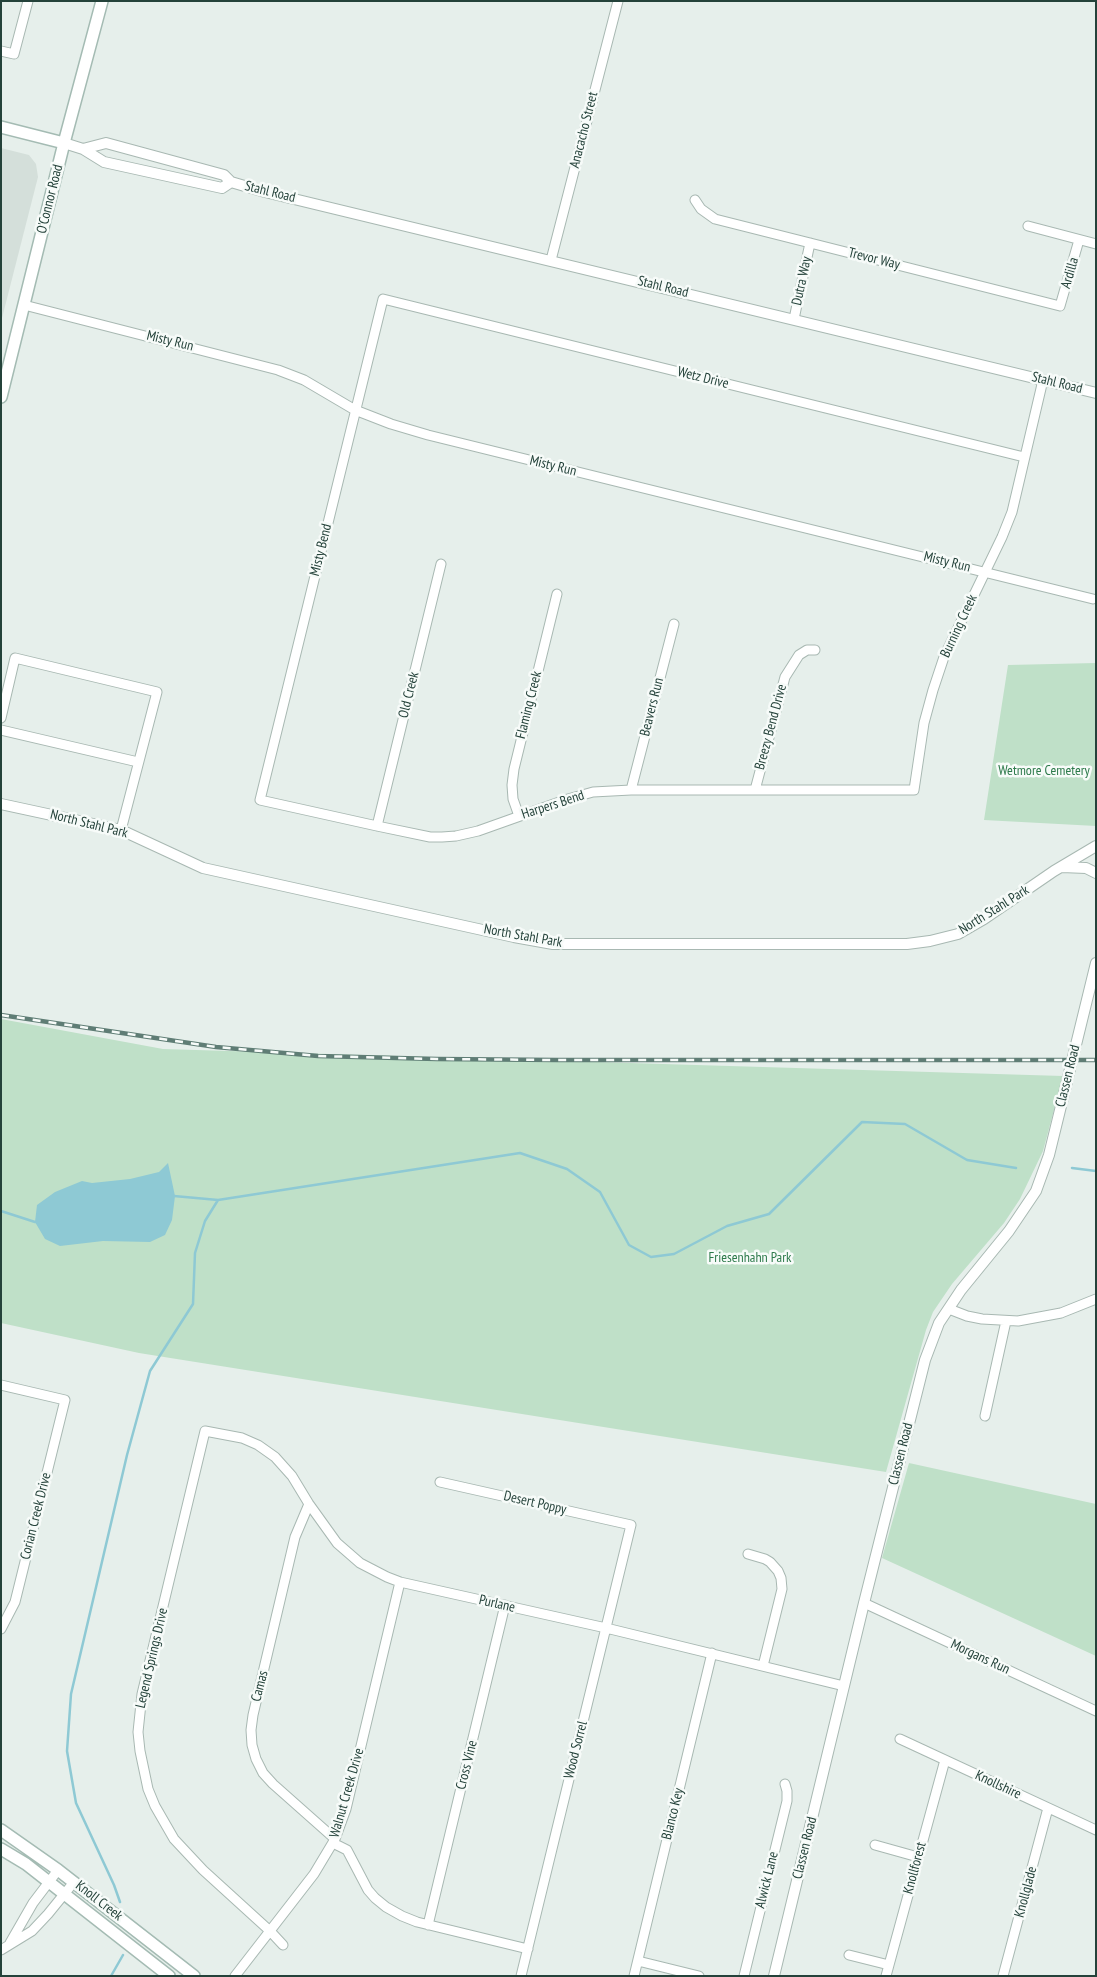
<!DOCTYPE html>
<html>
<head>
<meta charset="utf-8">
<style>
  body { margin:0 }
  #map { position:relative; width:1097px; height:1977px; overflow:hidden; background:#e6efeb; font-family:"PT Sans Narrow",sans-serif }
  canvas { display:block }
  .frame { position:absolute; inset:0; border:2px solid #24423a; pointer-events:none }
</style>
</head>
<body>
<div id="map">
<canvas width="1097" height="1977"></canvas>
<div class="frame"></div>
</div>
<script>
const g = document.querySelector('canvas').getContext('2d');
g.lineJoin = 'round';
function fillPath(path, color) { g.fillStyle = color; g.fill(path, 'evenodd'); }
const poly = rows => new Path2D(rows.map(r => 'M' + r).join(''));
function strokePath(path, color, width, dash) { g.strokeStyle = color; g.lineWidth = width; g.lineCap = dash ? 'butt' : 'round'; g.setLineDash(dash || []); g.stroke(path); }
function drawText(font, color, halo, rows, align = 'center') {
  g.font = font + ' "PT Sans Narrow",sans-serif'; g.lineWidth = 5; g.setLineDash([]); g.textBaseline = 'middle'; g.strokeStyle = halo; g.fillStyle = color; for (const [text, x, y, turn = 0] of rows) {
    g.save(); g.translate(x, y); g.rotate((+turn || 0) * Math.PI / 180); g.textAlign = isNaN(turn) ? turn : align; if (halo) g.strokeText(text, 0, 0); g.fillText(text, 0, 0); g.restore();
  }
}
fillPath(poly([
  [1,148,29,155,36,164,38,177,1,322]
]), '#d4dfda');
fillPath(poly([
  [1096,663,1096,826,984,820,1008,665],
  [1,1019,163,1049,1063,1076,1043,1151,1020,1199,1004,1223,952,1284,933,1312,926,1330,886,1472,139,1353,1,1323],
  [909,1463,1096,1504,1096,1656,882,1558]
]), '#bfe0c8');
fillPath(poly([
  [168,1163,175,1196,172,1220,165,1235,150,1242,103,1241,60,1246,45,1239,35,1222,37,1205,55,1192,82,1181,92,1183,130,1179,159,1172]
]), '#8ec9d4');
strokePath(poly([
  [1072,1168,1096,1171],
  [174,1196,218,1200,520,1153,567,1169,600,1192,629,1245,651,1257,674,1254,727,1226,769,1214,862,1122,905,1124,967,1160,1016,1168],
  [1,1211,35,1222,38,1222],
  [120,1902,114,1885,76,1803,67,1751,71,1694,127,1455,150,1371,193,1304,195,1253,205,1221,218,1200],
  [111,1976,123,1955]
]), '#8ec9d4', 2.5);
const minor = poly([
  [1,51,14,54,28,1],
  [695,200,701,209,715,219,1060,306,1079,240],
  [1028,226,1096,244],
  [551,260,618,1],
  [24,305,278,370,304,380,355,410,391,424,428,435,1093,599],
  [794,319,810,243],
  [1024,457,383,299,260,800,377,826,430,837,442,837,456,836,478,831,568,799,593,792,631,790,914,790,924,723,933,690,944,657,1002,537,1012,512,1043,380],
  [1,718,15,658,157,692,121,830],
  [1,730,138,762],
  [631,790,674,624],
  [755,790,785,677,799,655,807,650,815,650],
  [519,816,513,799,512,785,514,769,557,594],
  [377,826,441,564],
  [949,1309,967,1316,982,1319,1018,1321,1061,1313,1096,1299],
  [1,1385,65,1400,15,1602,1,1629],
  [985,1416,1006,1321],
  [440,1482,631,1525,521,1976],
  [309,1504,295,1537,253,1715,251,1730,252,1745,256,1759,263,1773,273,1784,335,1839],
  [748,1554,765,1559,770,1562,778,1571,781,1578,782,1589,763,1666],
  [864,1603,1096,1711],
  [900,1739,1096,1830],
  [333,1843,347,1850,368,1890,375,1898,386,1907,402,1916,417,1922,528,1949],
  [875,1845,918,1857],
  [428,1925,505,1605],
  [10,1943,33,1903,58,1870],
  [283,1945,270,1931,203,1870,174,1839,155,1806,148,1789,140,1751,138,1732,142,1694,205,1431,242,1438,258,1445,275,1457,292,1476,309,1504,337,1543,360,1563,387,1577,400,1582,606,1628,844,1686],
  [1,1950,32,1931,48,1914,74,1882],
  [849,1955,889,1965],
  [638,1961,699,1976],
  [235,1976,314,1874,335,1839,346,1809,400,1582],
  [634,1976,712,1653],
  [744,1976,787,1801,787,1791,785,1784],
  [886,1976,945,1760],
  [1003,1976,1048,1808]
]);
const tertiary = poly([
  [64,143,83,149,104,162,222,188,231,182],
  [83,149,106,143,224,175,231,182,265,192,1096,393],
  [1,804,121,830,203,868,514,937,553,944,907,944,930,941,958,934,984,919,1054,871,1096,846],
  [1062,867,1086,868,1096,873],
  [774,1976,864,1603,925,1360,939,1323,961,1290,1009,1231,1036,1191,1049,1155,1096,963]
]);
const secondary = poly([
  [1,127,64,143],
  [1,397,64,143,102,1],
  [1,1830,58,1870,194,1976],
  [1,1849,26,1864,169,1976]
]);
strokePath(minor, '#a8b8b2', 11);
strokePath(tertiary, '#a8b8b2', 12);
strokePath(secondary, '#a4bbb3', 14);
strokePath(minor, '#fff', 9);
strokePath(tertiary, '#fff', 10);
strokePath(secondary, '#fff', 11);
const rail = poly([
  [1,1015,216,1047,318,1056,437,1059,557,1060,1096,1060]
]);
strokePath(rail, '#5f7d75', 4.5);
strokePath(rail, '#f7fbf9', 2.5, [8]);
drawText('14px', '#24423a', '#f7fbf9', [
  ["Anacacho Street",584,130,-76],
  ["Stahl Road",270,192,14],
  ["O'Connor Road",50,199,-76],
  ["Trevor Way",874,259,14],
  ["Ardilla",1070,273,-74],
  ["Dutra Way",802,281,-78],
  ["Stahl Road",663,287,14],
  ["Misty Run",170,341,14],
  ["Wetz Drive",703,378,14],
  ["Stahl Road",1057,383,14],
  ["Misty Run",553,466,14],
  ["Misty Bend",321,550,-76],
  ["Misty Run",947,562,14],
  ["Burning Creek",959,626,-65],
  ["Old Creek",409,695,-76],
  ["Flaming Creek",529,705,-76],
  ["Beavers Run",652,707,-76],
  ["Breezy Bend Drive",771,727,-75],
  ["Harpers Bend",553,805,-18],
  ["North Stahl Park",89,824,14],
  ["North Stahl Park",994,910,-32],
  ["North Stahl Park",523,936,10],
  ["Classen Road",1068,1076,-76],
  ["Classen Road",901,1454,-76],
  ["Desert Poppy",535,1503,13],
  ["Corian Creek Drive",36,1516,-76],
  ["Purlane",497,1604,13],
  ["Morgans Run",980,1657,25],
  ["Legend Springs Drive",152,1658,-77],
  ["Camas",260,1686,-76],
  ["Wood Sorrel",576,1750,-76],
  ["Cross Vine",467,1765,-76],
  ["Knollshire",998,1785,25],
  ["Walnut Creek Drive",347,1793,-74],
  ["Blanco Key",673,1814,-76],
  ["Classen Road",805,1848,-76],
  ["Knollforest",915,1868,-75],
  ["Alwick Lane",767,1880,-76],
  ["Knollglade",1026,1892,-75],
  ["Knoll Creek",99,1901,38]
]);
drawText('14px', '#2d7a4b', '#f7fbf9', [
  ["Wetmore Cemetery",1044,771],
  ["Friesenhahn Park",750,1258]
]);
</script>
</body>
</html>
